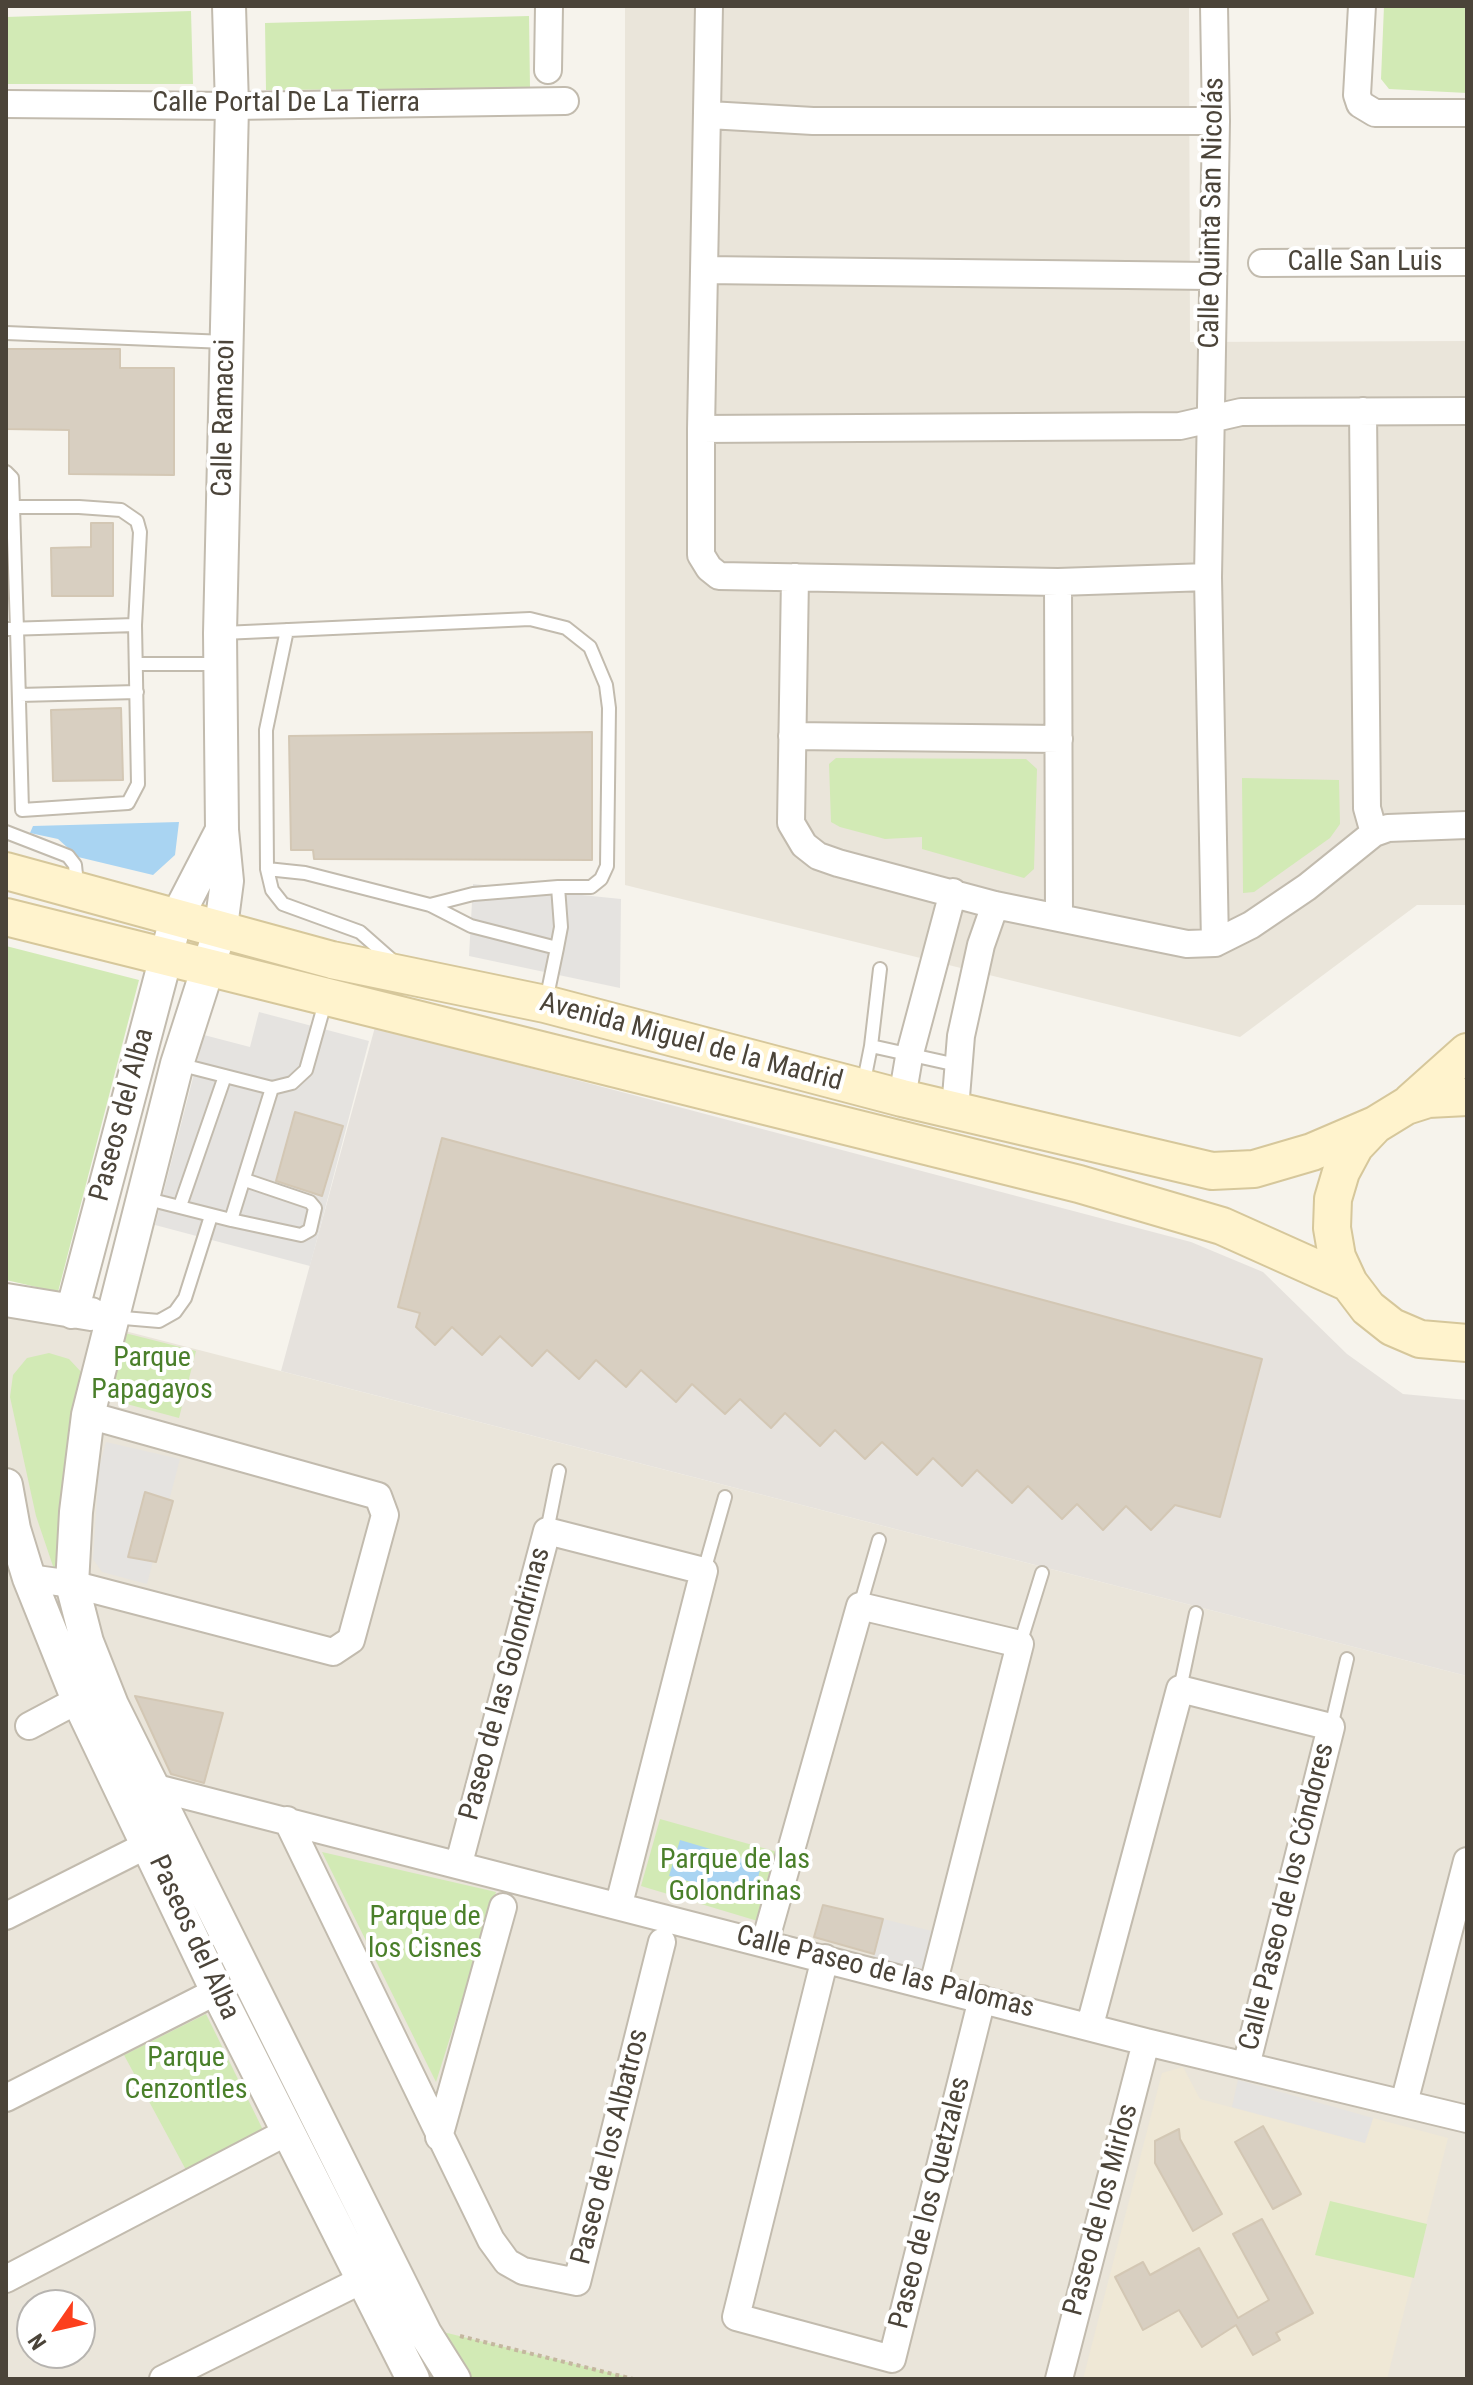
<!DOCTYPE html>
<html>
<head>
<meta charset="utf-8">
<style>
  body { margin:0 }
  #map { position:relative; width:1473px; height:2385px; overflow:hidden; background:#f6f3ec; font-family:"Roboto Condensed",sans-serif }
  canvas { display:block }
  .frame { position:absolute; inset:0; border:8px solid #4b4439; pointer-events:none }
  .north { position:absolute; left:16px; top:2289px; width:80px; height:80px; box-sizing:border-box; background:#fff; border:2px solid #b7b4b0; border-radius:50%; rotate:236deg; font-size:22px; font-weight:700; line-height:32px; text-align:center; color:#4b4439 }
  .north::after { content:''; display:block; margin:auto; width:28px; height:36px; background:#fc3f1d; clip-path:polygon(50% 0,100% 100%,50% 72%,0 100%) }
</style>
</head>
<body>
<div id="map">
<canvas width="1473" height="2385"></canvas>
<div class="frame"></div>
<div class="north">N</div>
</div>
<script>
const g = document.querySelector('canvas').getContext('2d');
g.lineJoin = 'round';
function fillPath(path, color) { g.fillStyle = color; g.fill(path, 'evenodd'); }
const poly = rows => new Path2D(rows.map(r => 'M' + r).join(''));
function strokePath(path, color, width, dash) { g.strokeStyle = color; g.lineWidth = width; g.lineCap = dash ? 'butt' : 'round'; g.setLineDash(dash || []); g.stroke(path); }
function drawText(font, color, halo, rows, align = 'center') {
  g.font = font + ' "Roboto Condensed",sans-serif'; g.lineWidth = 8; g.setLineDash([]); g.textBaseline = 'middle'; g.strokeStyle = halo; g.fillStyle = color; for (const [text, x, y, turn = 0] of rows) {
    g.save(); g.translate(x, y); g.rotate((+turn || 0) * Math.PI / 180); g.textAlign = isNaN(turn) ? turn : align; if (halo) g.strokeText(text, 0, 0); g.fillText(text, 0, 0); g.restore();
  }
}
fillPath(poly([
  [625,6,1189,6,1190,342,1467,341,1467,905,1417,905,1240,1037,625,885],
  [6,1307,125,1331,1467,1676,1467,2379,6,2379],
  [32,2305,80,2305,80,2353,32,2353]
]), '#eae5da');
fillPath(poly([
  [375,1027,1191,1242,1263,1272,1347,1354,1403,1394,1467,1400,1467,1676,281,1371]
]), '#e6e2dd');
fillPath(poly([
  [1183,2067,1200,2099,1365,2143,1373,2118,1448,2138,1387,2379,1083,2379,1162,2073]
]), '#efe8d6');
fillPath(poly([
  [1384,6,1467,6,1467,93,1389,89,1381,79],
  [191,11,193,84,6,84,6,17],
  [529,16,530,88,266,90,265,23],
  [836,758,1026,759,1037,769,1034,869,1024,878,922,849,922,837,885,839,840,827,831,822,829,764],
  [1242,778,1339,780,1340,824,1330,838,1254,892,1243,893],
  [6,946,139,980,58,1292,6,1280],
  [125,1333,196,1351,179,1418,108,1399],
  [49,1353,69,1359,83,1374,64,1569,54,1569,36,1516,10,1397,13,1375,27,1358],
  [660,1819,781,1853,761,1922,641,1886],
  [322,1852,496,1892,436,2082],
  [206,2014,263,2130,186,2170,124,2055],
  [1330,2201,1427,2224,1414,2278,1315,2255],
  [443,2332,636,2379,470,2379]
]), '#d2eab5');
fillPath(poly([
  [473,884,621,899,620,988,469,956],
  [259,1012,369,1041,310,1266,155,1225,204,1035,250,1047],
  [106,1442,180,1459,147,1584,102,1572,93,1559,99,1468],
  [883,1919,936,1932,925,1972,873,1959],
  [1238,2080,1373,2118,1365,2143,1232,2107]
]), '#e5e3e0');
fillPath(poly([
  [179,822,175,855,153,875,78,857,58,839,30,833,33,826],
  [680,1840,761,1864,754,1898,669,1876]
]), '#a9d4f2');
const building = poly([
  [6,349,120,349,120,368,174,368,174,475,69,474,69,430,6,429,6,349],
  [91,523,113,523,113,596,52,596,51,548,91,547,91,523],
  [121,708,123,780,53,781,51,710,121,708],
  [592,732,592,860,314,859,313,850,291,850,289,736,592,732],
  [295,1112,343,1126,322,1196,276,1181,295,1112],
  [442,1138,1262,1359,1220,1517,1175,1505,1151,1530,1126,1506,1103,1530,1077,1504,1062,1519,1028,1486,1012,1503,977,1470,962,1486,933,1458,917,1475,882,1442,865,1459,835,1430,820,1446,785,1413,771,1428,740,1399,725,1414,692,1384,676,1402,641,1370,626,1387,596,1360,579,1379,547,1350,532,1366,500,1336,482,1355,452,1327,435,1345,416,1327,420,1313,398,1307,442,1138],
  [145,1492,173,1501,156,1562,128,1557,145,1492],
  [135,1696,223,1713,204,1783,171,1774,135,1696],
  [823,1905,883,1919,874,1954,814,1937,823,1905],
  [1263,2126,1301,2194,1273,2209,1235,2142,1263,2126],
  [1179,2129,1180,2139,1222,2214,1193,2231,1155,2163,1155,2141,1179,2129],
  [1262,2219,1313,2313,1276,2333,1280,2340,1253,2355,1236,2325,1202,2347,1179,2310,1143,2330,1115,2277,1143,2262,1150,2275,1199,2248,1238,2318,1269,2300,1233,2234,1262,2219]
]);
fillPath(building, '#d8cfc1');
strokePath(building, '#d3c7b4', 2);
const service = poly([
  [6,333,226,342],
  [6,472,12,478,13,507,17,629,22,810,128,803,138,784,135,625,140,532,137,521,121,510,79,507,6,507],
  [6,629,135,625],
  [287,630,266,730,267,869,305,873,430,905,471,926,557,948,546,1001],
  [223,633,530,619,566,628,590,647,606,685,609,708,607,866,601,879,591,887,558,887,561,927,557,948],
  [136,664,220,664],
  [19,695,137,692],
  [6,832,68,856,75,865,77,884],
  [267,869,272,890,283,904,360,932,394,962],
  [430,905,473,894,558,887],
  [880,969,871,1046,957,1065],
  [178,1064,272,1088],
  [863,1086,871,1046],
  [144,1198,231,1220,272,1088,292,1083,306,1070,326,999],
  [180,1206,225,1076],
  [231,1220,301,1235,310,1230,315,1208,310,1202,245,1180],
  [112,1317,159,1321,175,1312,185,1298,211,1216],
  [547,1531,559,1471],
  [704,1571,725,1497],
  [860,1606,879,1540],
  [1020,1644,1042,1573],
  [1180,1689,1196,1613],
  [1331,1727,1347,1659]
]);
const minor = poly([
  [709,6,701,429,701,555,709,568,719,576,1058,582,1208,577],
  [1214,6,1216,121,1208,577,1215,943],
  [1362,6,1357,95,1360,104,1375,113,1467,113],
  [548,70,549,6],
  [6,104,232,106,565,101],
  [709,115,813,121,1216,121],
  [1262,263,1467,262],
  [704,270,1211,276],
  [1363,411,1367,808,1374,833],
  [701,429,1180,426,1241,412,1467,411],
  [795,577,791,823,804,845,818,856,838,863,995,905,1187,944,1215,943,1251,925,1307,887,1374,833,1388,828,1467,825],
  [1058,582,1059,917],
  [792,736,1059,739],
  [902,1098,909,1057,953,892],
  [955,1109,961,1036,981,945,995,905],
  [29,1578,72,1584,333,1652,351,1640,385,1515,378,1496,88,1415],
  [29,1726,78,1700],
  [141,1784,1146,2042,1467,2119],
  [287,1820,491,2240,507,2262,523,2271,577,2282,662,1942],
  [459,1863,547,1531,704,1571,619,1904],
  [6,1916,149,1844],
  [765,1942,860,1606,1020,1644,933,1985],
  [825,1958,736,2317,892,2359,982,1999],
  [1090,2025,1180,1689,1331,1727,1246,2066],
  [6,2098,217,1991],
  [1404,2103,1467,1861],
  [439,2137,503,1907],
  [6,2279,289,2131],
  [163,2379,378,2272],
  [1059,2379,1146,2042]
]);
const tertiary = poly([
  [229,6,232,106,220,633,222,830,227,881,221,927,177,1064,88,1415,76,1512,72,1584,87,1642,112,1705,425,2333,454,2379],
  [6,1300,91,1314],
  [72,1312,176,919,222,830],
  [6,1485,14,1529,29,1578,78,1700,217,1991,413,2379]
]);
const secondary = poly([
  [6,871,332,960,545,1004,902,1098,1212,1171,1254,1169,1312,1152,1375,1125],
  [6,917,1079,1184,1222,1226,1349,1283],
  [1467,1097,1428,1099,1406,1106,1375,1125,1355,1146,1341,1172,1333,1199,1332,1228,1337,1257,1349,1283,1368,1308,1392,1327,1420,1339,1467,1343],
  [1411,1102,1467,1052]
]);
strokePath(service, '#c2bbae', 16);
strokePath(minor, '#c2bbae', 30);
strokePath(tertiary, '#c2bbae', 36);
strokePath(secondary, '#d6c79b', 40);
strokePath(poly([
  [460,2336,633,2379]
]), '#c4b79f', 4, [4, 4]);
strokePath(service, '#fff', 12);
strokePath(minor, '#fff', 26);
strokePath(tertiary, '#fff', 32);
strokePath(secondary, '#fff3cd', 36);
drawText('28px', '#4b4439', '#fff', [
  ["Calle Portal De La Tierra",286,104],
  ["Calle Quinta San Nicolás",1213,213,-89],
  ["Calle San Luis",1365,263],
  ["Calle Ramacoi",225,418,-89],
  ["Avenida Miguel de la Madrid",691,1043,15],
  ["Paseos del Alba",123,1115,-75],
  ["Paseo de las Golondrinas",506,1684,-75],
  ["Calle Paseo de los Cóndores",1288,1897,-76],
  ["Paseos del Alba",193,1938,65],
  ["Calle Paseo de las Palomas",885,1973,14],
  ["Paseo de los Albatros",611,2147,-76],
  ["Paseo de los Quetzales",931,2203,-76],
  ["Paseo de los Mirlos",1102,2210,-75]
]);
drawText('28px', '#4a7f2a', '#fff', [
  ["Parque",152,1359],
  ["Papagayos",152,1391],
  ["Parque de las",735,1861],
  ["Golondrinas",735,1893],
  ["Parque de",425,1918],
  ["los Cisnes",425,1950],
  ["Parque",186,2059],
  ["Cenzontles",186,2091]
]);
</script>
</body>
</html>
